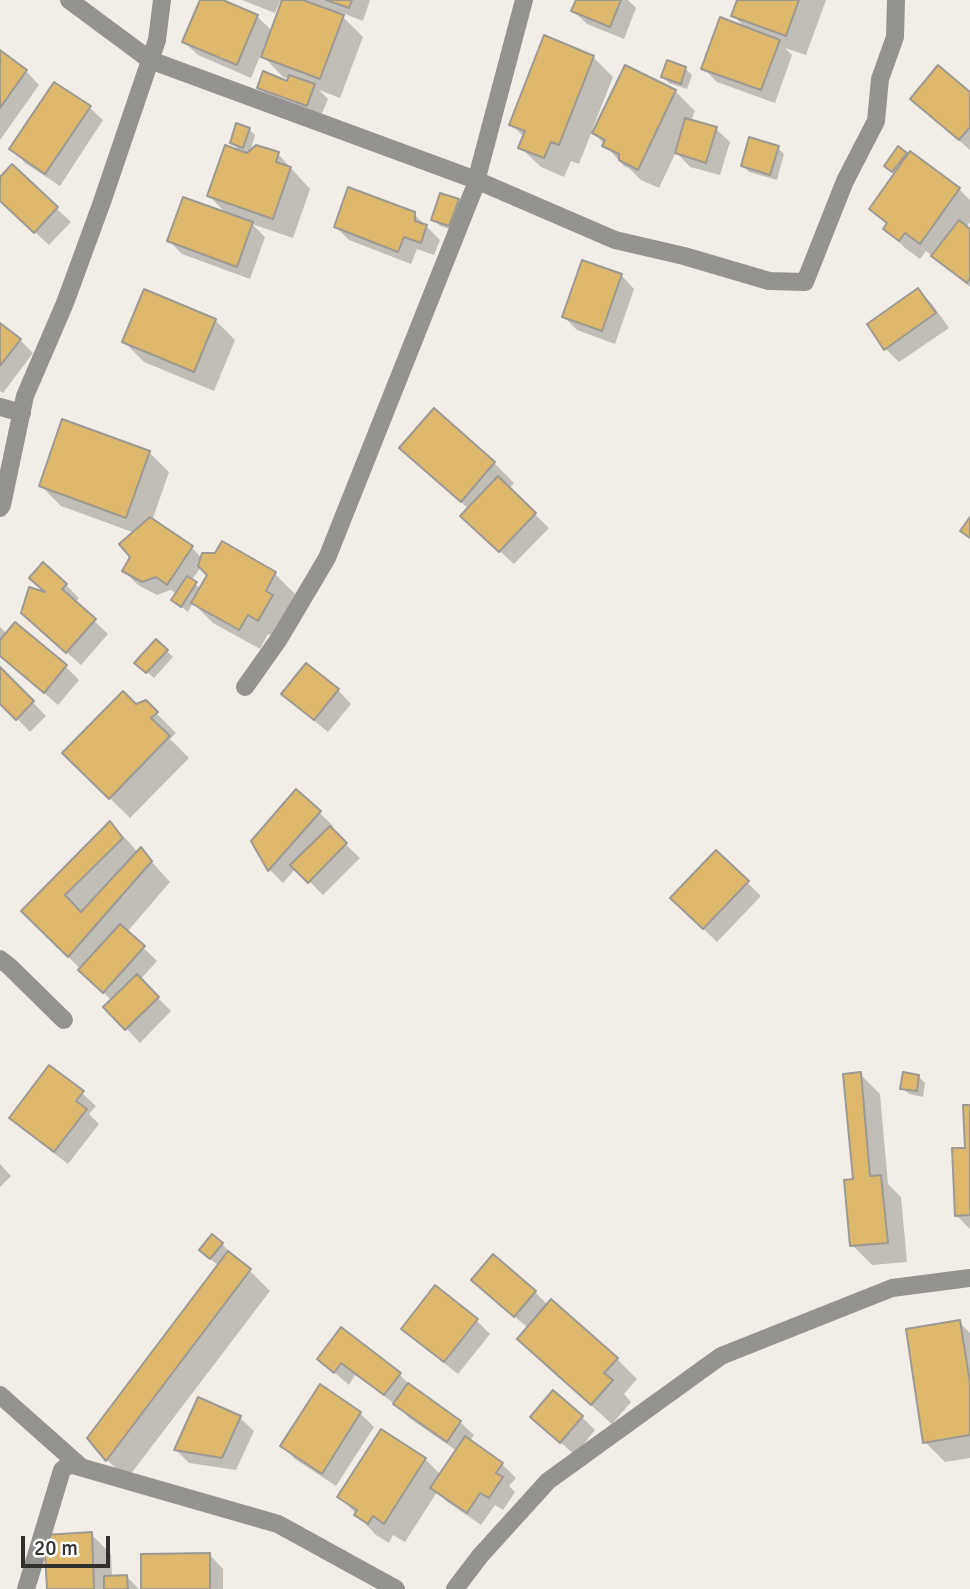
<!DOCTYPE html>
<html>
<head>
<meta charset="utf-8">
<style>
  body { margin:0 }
  #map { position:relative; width:970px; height:1589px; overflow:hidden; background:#f2eee7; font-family:Signika,sans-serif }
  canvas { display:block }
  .scale { position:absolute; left:21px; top:1536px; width:89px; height:32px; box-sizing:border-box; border:4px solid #31302d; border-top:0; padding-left:9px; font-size:21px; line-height:24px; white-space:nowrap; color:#31302d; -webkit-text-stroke:5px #fff; paint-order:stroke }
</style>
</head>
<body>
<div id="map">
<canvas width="970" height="1589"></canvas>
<div class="scale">20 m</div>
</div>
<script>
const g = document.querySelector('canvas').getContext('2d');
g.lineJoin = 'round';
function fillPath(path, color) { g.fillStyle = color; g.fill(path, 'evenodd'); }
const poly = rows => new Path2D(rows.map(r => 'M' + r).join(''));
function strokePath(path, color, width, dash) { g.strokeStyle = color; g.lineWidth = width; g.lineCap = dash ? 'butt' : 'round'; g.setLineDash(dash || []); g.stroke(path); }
fillPath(poly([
  [202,0,218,0,257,16,272,31,283,2,280,1,275,13,242,0,298,0,309,4,305,0,370,0,363,21,337,11,363,37,340,98,319,90,328,99,320,118,273,101,259,87,288,83,290,79,283,77,261,54,251,78,198,55,184,42],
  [578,0,628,0,636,8,624,39,587,24,573,11],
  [739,0,826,0,806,55,785,48,792,55,775,103,717,82,703,68,747,29,733,16],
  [0,52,26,71,39,85,0,140],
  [593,57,613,77,592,130,595,131,675,91,695,111,691,121,716,129,730,142,720,175,690,167,676,152,659,188,641,180,630,169,624,166,592,131,579,164,571,161,564,177,541,167,520,147,524,137,511,124],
  [685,68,692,75,687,89,669,83,663,77],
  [970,94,970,150,912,99],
  [89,107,103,120,60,186,25,163,12,149],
  [249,129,255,135,250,153,278,154,310,189,293,238,252,224,265,237,250,279,182,254,169,241,228,215,209,196,241,152,232,143],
  [778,148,784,154,777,180,749,172,743,165],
  [899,148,908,157,959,189,970,200,970,222,966,228,970,231,970,287,926,251,920,259,905,248,885,228,887,225,871,209,896,175,886,166],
  [12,167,71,222,49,245,0,200,0,179],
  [458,200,464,206,456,231,440,226,433,219],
  [414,214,440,240,434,255,417,249,411,264,349,240,336,227],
  [621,275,634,289,615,344,577,330,564,317],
  [918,290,932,304,949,328,899,362,886,349],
  [215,320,235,340,214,391,144,362,124,342],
  [0,325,20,340,33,353,3,393,0,391],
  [434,410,494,463,514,483,509,489,549,528,514,564,476,529,469,509,421,468,401,448],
  [149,452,169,472,152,521,192,548,202,558,275,574,295,594,286,611,279,640,268,634,260,649,213,623,193,603,188,612,173,600,177,594,171,590,157,595,138,585,124,571,132,557,135,533,61,506,41,486],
  [201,567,209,575,201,589,191,581],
  [66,585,79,598,75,603,108,634,81,665,37,626,50,596],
  [0,627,7,634,66,667,79,680,58,705,0,654],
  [156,641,173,657,154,678,137,663],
  [0,669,46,716,30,732,0,701],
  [338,690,351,704,328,732,297,707,284,694],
  [145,702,176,733,170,739,189,758,130,818,64,753,136,706],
  [319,812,333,826,330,829,360,858,323,895,296,868,283,883,270,870,253,841],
  [110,824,130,843,138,853,141,850,170,882,127,932,157,961,140,980,171,1011,140,1043,106,1007,112,1001,23,911],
  [716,852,761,896,717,942,672,898],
  [860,1074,880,1094,888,1184,901,1197,907,1262,872,1265,852,1245],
  [918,1076,925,1083,923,1097,909,1094,902,1088],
  [82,1093,96,1106,89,1114,99,1124,68,1164,25,1131,11,1118],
  [970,1107,970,1229,956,1215,967,1149],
  [0,1164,11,1176,0,1187],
  [222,1244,228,1250,227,1252,250,1271,270,1291,127,1479,107,1460,89,1438,219,1266,208,1257],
  [535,1292,548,1305,551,1301,617,1359,637,1379,624,1394,631,1402,612,1424,539,1359,519,1339,528,1328,487,1293],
  [477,1321,490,1334,458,1374,417,1342,404,1328],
  [959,1322,970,1333,970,1458,945,1462,925,1442],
  [341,1330,399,1374,413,1388,460,1422,474,1435,469,1442,502,1464,516,1478,509,1486,515,1492,503,1510,495,1505,481,1525,446,1501,437,1492,405,1542,393,1535,389,1543,376,1535,340,1497,425,1459,441,1475,457,1451,409,1418,399,1407,355,1375,349,1385,319,1359],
  [199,1399,240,1418,254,1431,236,1470,189,1463,176,1450],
  [360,1413,374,1427,336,1486,295,1459,282,1446],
  [582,1417,595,1430,575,1455,546,1430],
  [91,1534,111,1554,112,1577,126,1576,139,1589,49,1589],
  [210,1555,223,1569,223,1589,143,1589]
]), '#0003');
const building = poly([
  [200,0,223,0,258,15,237,65,182,42,200,0],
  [282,0,303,0,344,15,320,79,261,57,282,0],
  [326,0,352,0,349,8,326,0],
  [576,0,621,0,610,27,571,11,576,0],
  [737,0,799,0,786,36,731,16,737,0],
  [720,17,780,40,761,90,701,69,720,17],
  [544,35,594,56,559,145,551,142,544,158,518,148,525,131,509,125,544,35],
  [0,50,27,70,0,108,0,50],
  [667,60,686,67,681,84,661,77,667,60],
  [625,65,676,90,638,170,619,160,619,154,602,146,605,140,592,133,625,65],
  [938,65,970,92,970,127,959,140,910,99,938,65],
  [263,71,287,81,289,75,315,84,307,106,257,88,263,71],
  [54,82,91,106,45,174,9,149,54,82],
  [685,118,717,127,706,163,675,153,685,118],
  [236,123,250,128,243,148,230,143,236,123],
  [749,137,779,146,770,175,741,166,749,137],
  [225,145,247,153,256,145,279,152,276,162,291,167,273,219,207,196,225,145],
  [898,146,907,153,892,172,884,166,898,146],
  [910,151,960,188,920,244,905,233,899,241,883,229,887,223,869,209,910,151],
  [12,164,58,207,34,233,0,201,0,177,12,164],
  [348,187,415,212,415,221,427,225,421,243,404,237,398,252,334,227,348,187],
  [440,193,459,199,449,226,431,220,440,193],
  [183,197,253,222,237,267,167,241,183,197],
  [959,220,970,229,970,278,967,283,931,256,959,220],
  [582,260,622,274,602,331,562,317,582,260],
  [918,288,936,313,884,350,867,324,918,288],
  [144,289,216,319,194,372,122,342,144,289],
  [0,323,21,339,0,366,0,323],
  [434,408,495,462,461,502,399,448,434,408],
  [62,419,150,451,126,518,39,486,62,419],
  [498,476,536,513,499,552,460,516,498,476],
  [150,517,193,546,167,585,156,577,142,582,122,571,130,557,119,544,150,517],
  [970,517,970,538,960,531,970,517],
  [222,541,276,572,266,591,273,595,258,621,248,615,239,630,191,603,207,575,198,566,202,553,215,553,222,541],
  [43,562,67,584,62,589,96,619,66,653,21,613,29,587,45,592,29,578,43,562],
  [187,576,197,582,181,607,171,600,187,576],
  [15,622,67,665,44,693,0,656,0,640,15,622],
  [156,639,168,650,146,673,134,663,156,639],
  [306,663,339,689,314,720,281,694,306,663],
  [0,667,34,701,16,720,0,704,0,667],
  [123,691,136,704,146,700,158,712,151,718,170,736,109,799,62,753,123,691],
  [296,789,321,811,268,871,251,841,296,789],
  [110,821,123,838,65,895,81,912,141,847,152,861,68,957,21,911,110,821],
  [330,826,347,843,308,883,290,865,330,826],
  [716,850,749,881,703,929,670,898,716,850],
  [120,924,145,946,103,993,78,970,120,924],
  [137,974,159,997,125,1030,103,1007,137,974],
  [49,1065,84,1091,76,1101,87,1109,54,1152,9,1118,49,1065],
  [861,1072,870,1176,881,1175,888,1243,850,1246,844,1180,853,1179,843,1074,861,1072],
  [903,1072,919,1075,917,1091,900,1089,903,1072],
  [963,1105,970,1105,970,1215,955,1216,952,1148,965,1148,963,1105],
  [212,1234,223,1243,210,1259,199,1250,212,1234],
  [228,1251,251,1269,106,1461,87,1438,228,1251],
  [493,1254,536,1291,514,1317,471,1280,493,1254],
  [435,1285,478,1319,444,1362,401,1329,435,1285],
  [551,1299,618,1358,604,1373,613,1380,591,1405,517,1339,551,1299],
  [960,1320,970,1383,970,1435,923,1443,906,1329,960,1320],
  [341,1327,401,1373,384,1395,341,1363,334,1373,317,1359,341,1327],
  [408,1383,461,1421,447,1442,393,1404,408,1383],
  [320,1384,361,1412,322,1474,280,1446,320,1384],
  [553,1390,583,1416,560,1443,530,1417,553,1390],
  [198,1397,241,1416,222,1458,174,1450,198,1397],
  [381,1429,426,1458,384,1524,373,1516,368,1524,354,1515,357,1510,337,1497,381,1429],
  [465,1436,503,1463,496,1473,503,1477,489,1498,480,1493,467,1513,430,1488,465,1436],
  [92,1532,94,1589,47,1589,44,1535,92,1532],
  [210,1553,210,1589,141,1589,141,1554,210,1553],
  [127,1575,128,1589,104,1589,104,1576,127,1575]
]);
fillPath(building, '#deb96d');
strokePath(building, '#9d9993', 2);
strokePath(poly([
  [69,0,150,60,476,180,615,240,684,256,769,281,805,282,845,181,876,121,880,79,895,37,896,0],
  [0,407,22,413],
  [0,508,2,505,25,396,65,303,102,202,157,40,162,0],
  [245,687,279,639,327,558,474,189,524,0],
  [0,959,9,966,64,1020],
  [0,1395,80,1466],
  [26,1589,62,1470,67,1466,73,1465,278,1524,396,1589],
  [455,1589,480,1556,548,1481,721,1356,892,1288,970,1278]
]), '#949390', 18);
</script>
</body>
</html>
